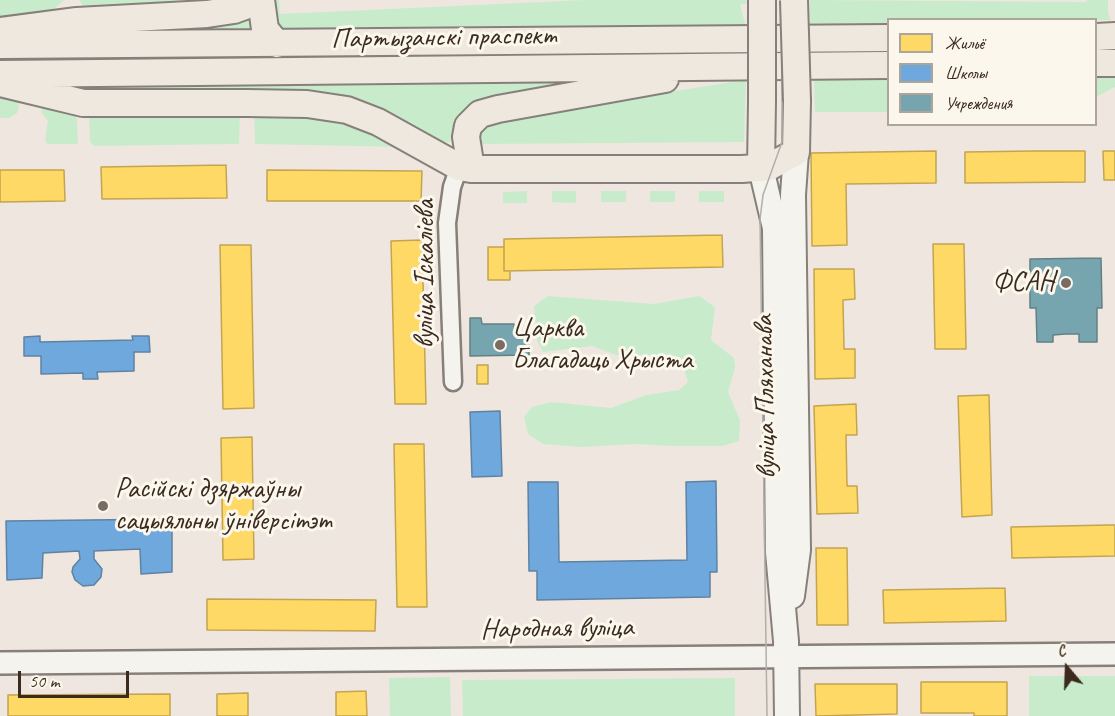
<!DOCTYPE html>
<html>
<head>
<meta charset="utf-8">
<style>
  body { margin:0 }
  #map { position:relative; width:1115px; height:716px; overflow:hidden; background:#efe7df; font-family:Caveat,sans-serif }
  canvas { display:block }
  .legend { position:absolute; left:887px; top:18px; width:210px; height:108px; box-sizing:border-box; background:#fbf7ec; border:2px solid #aea59a; margin:0; padding:8px 10px; list-style:none; font-size:18px; color:#3b2a1e }
  .legend li { display:flex; align-items:center; gap:12px; height:30px }
  .legend b { width:30px; border:2px solid #aea59a }
  .north { position:absolute; left:1037px; top:638px; width:60px; height:60px; -webkit-text-stroke:4px #fbf7ec; paint-order:stroke; rotate:341deg; font-size:16px; font-weight:700; line-height:24px; text-align:center; color:#3b2a1e }
  .north::after { content:''; display:block; margin:auto; width:21px; height:27px; background:#3b2a1e; clip-path:polygon(50% 0,100% 100%,50% 72%,0 100%) }
  .scale { position:absolute; left:18px; top:671px; width:111px; height:27px; box-sizing:border-box; border:3px solid #3b2a1e; border-top:0; padding-left:8px; font-size:18px; line-height:21px; white-space:nowrap; color:#3b2a1e; -webkit-text-stroke:4px #fbf7ec; paint-order:stroke }
</style>
</head>
<body>
<div id="map">
<canvas width="1115" height="716"></canvas>
<ul class="legend">
<li><b style="height:16px;background:#ffd966"></b>Жильё</li>
<li><b style="height:16px;background:#6fa8dc"></b>Школы</li>
<li><b style="height:16px;background:#76a5af"></b>Учреждения</li>
</ul>
<div class="north">С</div>
<div class="scale">50 m</div>
</div>
<script>
const g = document.querySelector('canvas').getContext('2d');
g.lineJoin = 'round';
function fillPath(path, color) { g.fillStyle = color; g.fill(path, 'evenodd'); }
const poly = rows => new Path2D(rows.map(r => 'M' + r).join(''));
function strokePath(path, color, width, dash) { g.strokeStyle = color; g.lineWidth = width; g.lineCap = dash ? 'butt' : 'round'; g.setLineDash(dash || []); g.stroke(path); }
function drawText(font, color, halo, rows, align = 'center') {
  g.font = font + ' Caveat,sans-serif'; g.lineWidth = 6; g.setLineDash([]); g.textBaseline = 'middle'; g.strokeStyle = halo; g.fillStyle = color; for (const [text, x, y, turn = 0] of rows) {
    g.save(); g.translate(x, y); g.rotate((+turn || 0) * Math.PI / 180); g.textAlign = isNaN(turn) ? turn : align; if (halo) g.strokeText(text, 0, 0); g.fillText(text, 0, 0); g.restore();
  }
}
fillPath(poly([
  [0,0,64,0,52,11,22,20,0,23],
  [80,0,238,0,115,5,112,12,92,10,83,7],
  [266,0,279,0,280,14,585,0,745,0,748,3,740,5,746,27,283,33,265,8],
  [810,0,1086,2,1087,0,1108,0,1108,13,1111,20,888,20,888,24,810,25],
  [255,7,259,31,64,33],
  [1096,76,1115,76,1115,87,1096,97],
  [888,77,888,112,815,112,814,78],
  [77,80,348,83,583,82,488,100,455,141,441,143,324,95,87,89],
  [746,80,744,142,476,144,482,125,501,118],
  [0,95,18,100,19,106,17,113,9,118,0,118],
  [46,100,73,109,77,120,78,144,47,144,45,140,48,121,41,112],
  [240,108,239,144,94,146,90,142,89,117,93,111],
  [254,108,347,117,407,147,255,144],
  [527,191,527,203,503,203,503,192],
  [552,191,576,191,576,203,552,202],
  [601,191,626,191,626,202,601,202],
  [650,191,675,191,675,202,650,202],
  [699,191,724,191,724,202,699,202],
  [548,296,654,304,699,296,715,307,711,340,734,358,735,368,728,392,740,420,739,441,723,446,668,446,636,444,581,447,543,444,528,434,524,417,532,407,551,402,611,408,646,395,679,390,688,382,683,365,666,355,616,355,592,346,543,352,537,341,534,306],
  [1029,676,1115,676,1115,716,1029,716],
  [450,677,451,716,390,716,389,678],
  [735,678,735,716,463,716,462,680]
]), '#c8ebcc');
const homes = poly([
  [936,151,936,183,846,184,847,245,812,246,811,153,936,151],
  [1033,151,1085,151,1085,182,965,183,965,152,1033,151],
  [1103,151,1115,151,1115,180,1104,180,1103,151],
  [226,165,227,198,102,199,101,167,226,165],
  [0,170,64,170,65,201,0,202,0,170],
  [267,170,422,171,421,201,267,201,267,170],
  [722,235,723,267,504,271,504,239,722,235],
  [422,240,426,404,395,404,391,241,422,240],
  [933,244,964,244,966,349,935,349,933,244],
  [220,245,251,245,254,408,223,409,220,245],
  [488,247,504,247,504,271,510,271,510,280,488,280,488,247],
  [814,269,854,269,855,299,843,300,844,349,855,349,855,378,815,379,814,269],
  [477,365,488,365,488,384,477,384,477,365],
  [989,395,992,515,962,517,958,396,989,395],
  [856,404,857,435,846,435,847,486,857,486,858,513,817,514,814,406,856,404],
  [252,437,254,559,223,560,221,438,252,437],
  [394,444,424,444,427,607,397,607,394,444],
  [1110,525,1115,525,1115,556,1012,558,1011,527,1110,525],
  [816,548,847,548,848,625,817,625,816,548],
  [1005,588,1006,621,884,623,883,590,1005,588],
  [207,599,376,600,375,631,207,630,207,599],
  [921,682,1007,682,1007,716,974,716,974,713,921,713,921,682],
  [815,684,897,684,897,714,816,716,815,684],
  [366,691,367,716,336,716,336,692,366,691],
  [248,693,248,716,217,716,217,694,248,693],
  [170,694,170,716,8,716,8,695,170,694]
]);
fillPath(homes, '#ffd966');
strokePath(homes, '#c4a450', 1.5);
const schools = poly([
  [40,336,40,342,133,340,132,336,149,336,150,352,134,352,134,371,97,372,98,379,83,379,83,373,41,374,41,356,24,356,24,337,40,336],
  [500,411,502,476,472,477,470,412,500,411],
  [716,481,717,572,710,572,710,597,537,600,537,571,529,571,528,482,558,482,559,562,687,560,686,482,716,481],
  [172,519,172,572,141,574,140,549,94,551,94,559,102,569,101,577,94,585,83,586,75,580,72,572,73,567,80,559,79,551,43,553,42,578,7,580,6,521,172,519]
]);
fillPath(schools, '#6fa8dc');
strokePath(schools, '#5f82a3', 1.5);
const public = poly([
  [1101,258,1102,308,1097,308,1097,342,1079,342,1079,334,1066,334,1053,335,1053,342,1037,342,1036,308,1030,308,1030,259,1101,258],
  [470,318,481,318,482,324,514,324,514,335,529,335,529,355,470,356,470,318]
]);
fillPath(public, '#76a5af');
strokePath(public, '#648084', 1.5);
const minor = poly([
  [453,382,447,223,452,187,459,167]
]);
const tertiary = poly([
  [0,663,1115,654]
]);
const secondary = poly([
  [761,168,775,228,778,552,786,641,787,716],
  [792,596,798,550,793,195,796,152]
]);
const primary = poly([
  [261,0,265,29,277,44],
  [0,31,77,21,207,14,234,10,245,6,252,0],
  [1096,37,1115,36],
  [0,45,888,38],
  [1096,63,1115,63],
  [0,74,888,65],
  [0,83,83,103,247,103,307,104,347,110,378,122,459,167,471,169,742,169,769,167,796,152,797,101],
  [761,168,762,101],
  [471,169,466,137,468,126,480,114,498,109,665,79]
]);
strokePath(minor, '#87807a', 21);
strokePath(tertiary, '#87807a', 26);
strokePath(secondary, '#87807a', 28);
strokePath(primary, '#87807a', 30);
strokePath(minor, '#f5f3ee', 16);
strokePath(tertiary, '#f5f3ee', 21);
strokePath(secondary, '#f5f3ee', 24);
strokePath(primary, '#eee8df', 26);
strokePath(poly([
  [767,716,760,219,763,195,782,142,782,0]
]), '#b2aea9', 1.5);
const primaryBridge = poly([
  [762,0,762,101],
  [794,0,797,101]
]);
strokePath(primaryBridge, '#87807a', 30, []);
strokePath(primaryBridge, '#eee8df', 26);
for (const [x, y, r, color] of [
  [1066,283,6,"#7a6c62"],
  [500,345,6,"#7a6c62"],
  [103,506,6,"#7a6c62"]
]) { const dot = new Path2D(); dot.arc(x, y, r, 0, 2 * Math.PI); g.fillStyle = color; g.fill(dot); strokePath(dot, '#fbf7ec', 2); }
drawText('28px', '#3b2a1e', '#fbf7ec', [
  ["Партызанскі праспект",444,38,-1],
  ["вуліца Іскаліева",426,274,-90],
  ["вуліца Пляханава",766,397,-91],
  ["Народная вуліца",557,629,-1]
]);
drawText('28px', '#3b2a1e', '#fbf7ec', [
  ["ФСАН",1054,283,"right"],
  ["Царква",512,329],
  ["Благадаць Хрыста",512,361],
  ["Расійскі дзяржаўны",115,490],
  ["сацыяльны ўніверсітэт",115,522]
], 'left');
</script>
</body>
</html>
